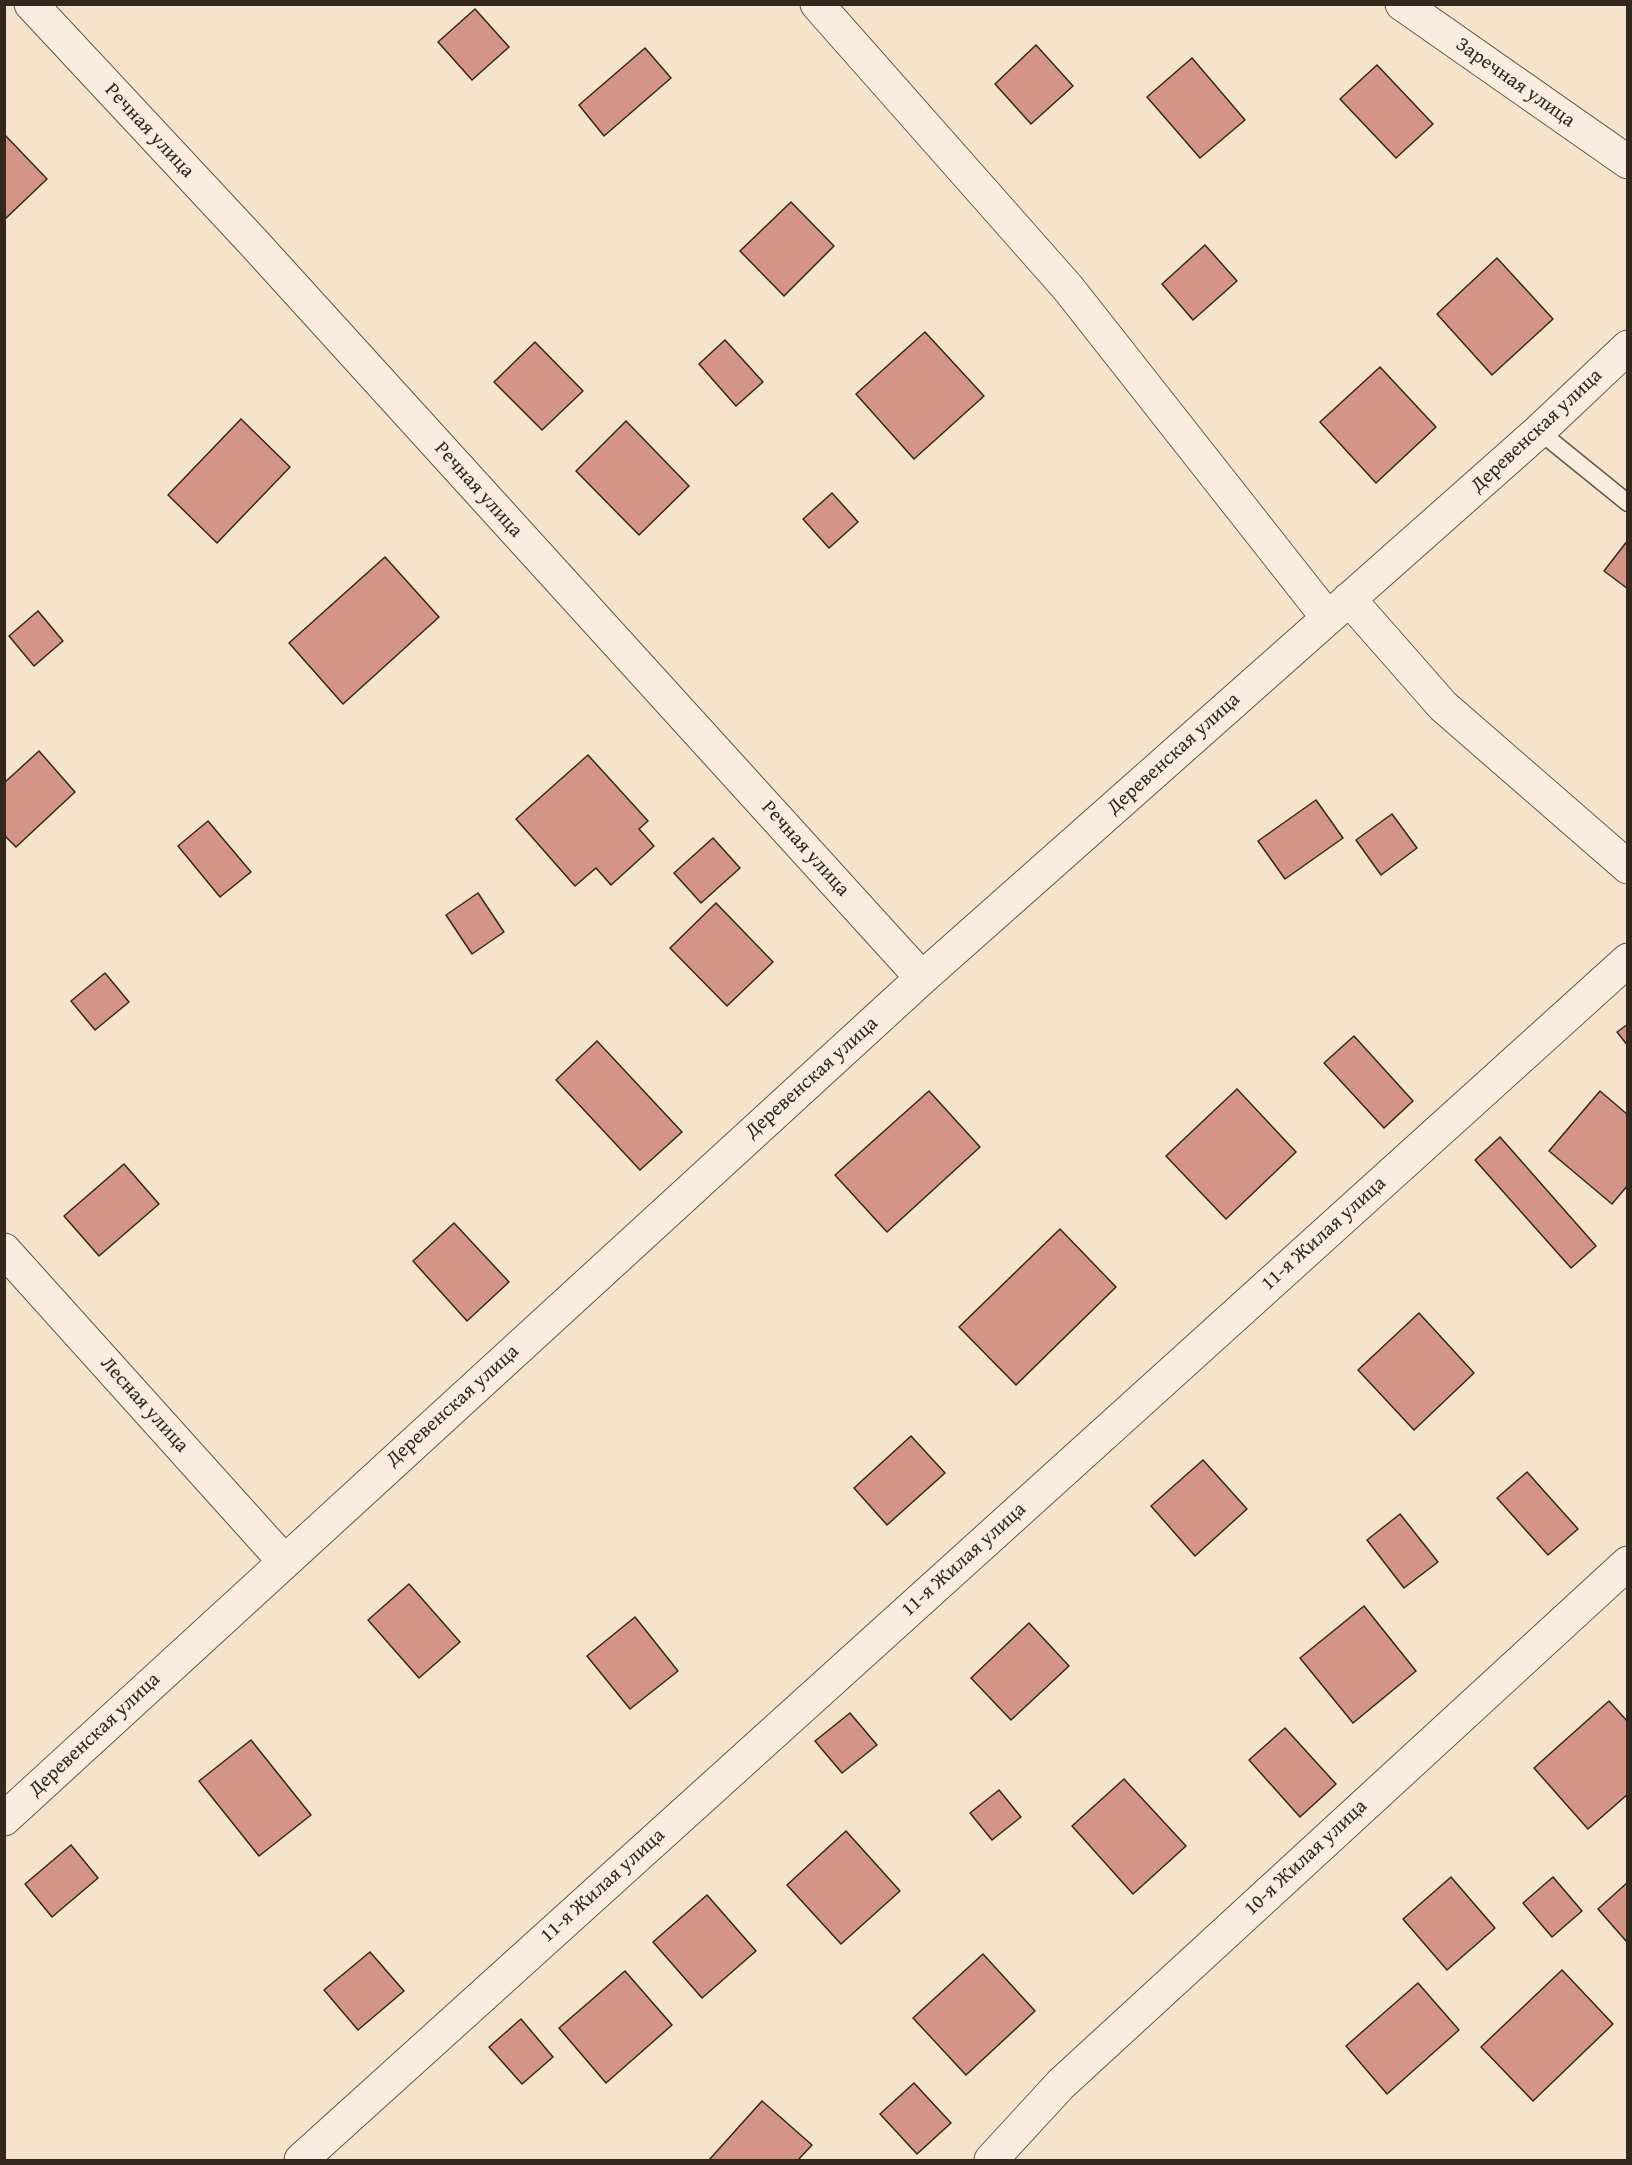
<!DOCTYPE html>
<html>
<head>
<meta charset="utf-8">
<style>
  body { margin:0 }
  #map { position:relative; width:1632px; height:2165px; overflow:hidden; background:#f5e3cc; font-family:"Gentium Book Plus",serif }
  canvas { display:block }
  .frame { position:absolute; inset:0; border:6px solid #33281b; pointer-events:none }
</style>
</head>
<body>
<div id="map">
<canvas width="1632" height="2165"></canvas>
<div class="frame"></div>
</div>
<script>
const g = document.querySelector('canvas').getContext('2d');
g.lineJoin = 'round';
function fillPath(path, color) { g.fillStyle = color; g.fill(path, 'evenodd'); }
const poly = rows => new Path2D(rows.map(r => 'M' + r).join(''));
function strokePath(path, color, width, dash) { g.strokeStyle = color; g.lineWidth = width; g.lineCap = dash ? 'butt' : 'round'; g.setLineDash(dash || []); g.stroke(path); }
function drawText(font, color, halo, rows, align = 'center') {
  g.font = font + ' "Gentium Book Plus",serif'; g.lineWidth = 6; g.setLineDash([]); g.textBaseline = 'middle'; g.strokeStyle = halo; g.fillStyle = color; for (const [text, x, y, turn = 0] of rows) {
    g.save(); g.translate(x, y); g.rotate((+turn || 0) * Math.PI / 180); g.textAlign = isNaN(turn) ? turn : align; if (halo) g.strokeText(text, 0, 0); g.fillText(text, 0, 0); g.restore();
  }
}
const building = poly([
  [475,9,509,47,472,80,438,42,475,9],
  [1036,45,1073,86,1031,124,995,84,1036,45],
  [645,48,671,78,604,136,579,105,645,48],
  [1192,58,1245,120,1200,158,1147,97,1192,58],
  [1377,65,1433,124,1396,158,1340,99,1377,65],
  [4,134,47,179,4,220,4,134],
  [791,202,834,246,784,296,740,251,791,202],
  [1205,245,1237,281,1193,320,1162,284,1205,245],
  [1497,258,1553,319,1492,375,1437,314,1497,258],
  [925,332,984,396,914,459,856,394,925,332],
  [725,340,763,382,736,406,699,364,725,340],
  [535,342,583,391,542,430,494,382,535,342],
  [1380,367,1436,427,1376,483,1320,422,1380,367],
  [241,419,290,467,217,543,168,495,241,419],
  [626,421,689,486,639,535,576,471,626,421],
  [832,493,858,522,829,548,803,519,832,493],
  [1628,540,1628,589,1604,571,1628,540],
  [385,557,439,617,343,704,289,643,385,557],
  [38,611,63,641,34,666,9,636,38,611],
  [39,751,75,792,16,847,4,835,4,783,39,751],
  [588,755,648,821,639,829,654,846,611,885,596,868,575,886,516,819,588,755],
  [1316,800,1343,838,1285,879,1258,841,1316,800],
  [1392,814,1417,848,1381,875,1356,840,1392,814],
  [208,821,251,872,220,897,178,846,208,821],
  [713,838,740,868,701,903,674,873,713,838],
  [478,893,504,932,472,954,446,915,478,893],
  [716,903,773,962,727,1006,670,948,716,903],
  [105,973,129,1002,95,1030,71,1001,105,973],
  [1628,1024,1628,1046,1617,1032,1628,1024],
  [1354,1036,1413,1101,1384,1128,1324,1063,1354,1036],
  [597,1041,682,1132,640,1170,556,1080,597,1041],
  [1237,1089,1296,1152,1226,1219,1166,1156,1237,1089],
  [929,1091,980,1147,887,1232,835,1175,929,1091],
  [1600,1091,1628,1115,1628,1185,1612,1204,1549,1151,1600,1091],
  [1500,1137,1596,1246,1571,1268,1475,1160,1500,1137],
  [124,1164,159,1204,99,1256,64,1216,124,1164],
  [454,1223,509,1282,467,1321,413,1261,454,1223],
  [1060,1229,1116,1287,1016,1385,959,1327,1060,1229],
  [1419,1313,1474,1373,1414,1430,1358,1370,1419,1313],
  [911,1436,945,1473,887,1525,854,1488,911,1436],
  [1203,1460,1247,1509,1195,1556,1151,1506,1203,1460],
  [1527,1472,1578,1529,1548,1555,1497,1498,1527,1472],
  [1400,1514,1438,1562,1404,1588,1367,1540,1400,1514],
  [409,1584,460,1642,419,1678,368,1620,409,1584],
  [1364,1606,1416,1671,1353,1723,1300,1658,1364,1606],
  [635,1617,678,1671,630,1709,587,1656,635,1617],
  [1029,1623,1069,1666,1011,1720,971,1678,1029,1623],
  [1609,1701,1628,1722,1628,1794,1588,1829,1534,1768,1609,1701],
  [850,1713,877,1745,842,1773,815,1741,850,1713],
  [1285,1728,1336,1784,1300,1817,1249,1760,1285,1728],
  [251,1740,311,1815,259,1856,199,1781,251,1740],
  [1124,1779,1186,1846,1133,1894,1072,1826,1124,1779],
  [999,1790,1021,1817,992,1840,970,1813,999,1790],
  [846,1831,900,1891,841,1944,787,1885,846,1831],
  [71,1845,98,1878,52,1917,25,1884,71,1845],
  [1451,1877,1495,1928,1447,1970,1403,1919,1451,1877],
  [1553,1877,1582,1911,1552,1937,1523,1903,1553,1877],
  [1628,1882,1628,1940,1626,1941,1598,1909,1628,1882],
  [707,1895,756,1951,702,1998,653,1942,707,1895],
  [370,1952,404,1991,358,2030,324,1990,370,1952],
  [983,1954,1035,2011,966,2075,913,2018,983,1954],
  [1562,1970,1613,2024,1533,2101,1481,2047,1562,1970],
  [625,1971,672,2025,606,2083,559,2028,625,1971],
  [1418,1983,1459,2030,1387,2094,1346,2046,1418,1983],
  [521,2019,553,2057,522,2084,489,2047,521,2019],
  [914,2083,951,2123,917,2154,880,2114,914,2083],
  [762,2101,812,2145,798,2160,709,2160,762,2101]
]);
fillPath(building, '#d49487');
strokePath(building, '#33281b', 1.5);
const service = poly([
  [1539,431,1628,503]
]);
const minor = poly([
  [31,4,253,242,922,978],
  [817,4,1068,288,1328,618],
  [1402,4,1628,162],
  [1349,599,1443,706,1628,867],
  [4,1250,284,1561],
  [4,1819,922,978,1539,431,1628,347],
  [301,2160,1628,960],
  [991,2160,1061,2084,1628,1563]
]);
strokePath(service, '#645747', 19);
strokePath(minor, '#645747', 35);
strokePath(service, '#f8edde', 16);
strokePath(minor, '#f8edde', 33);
drawText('20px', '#33281b', '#f8edde', [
  ["Заречная улица",1515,83,35],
  ["Речная улица",149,131,47],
  ["Деревенская улица",1537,431,-43],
  ["Речная улица",478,490,48],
  ["Деревенская улица",1174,754,-42],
  ["Речная улица",805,849,48],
  ["Деревенская улица",812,1078,-42],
  ["11-я Жилая улица",1324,1234,-42],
  ["Лесная улица",144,1405,48],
  ["Деревенская улица",453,1406,-42],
  ["11-я Жилая улица",964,1560,-42],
  ["Деревенская улица",95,1735,-43],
  ["10-я Жилая улица",1306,1858,-43],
  ["11-я Жилая улица",603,1886,-42]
]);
</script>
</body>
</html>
